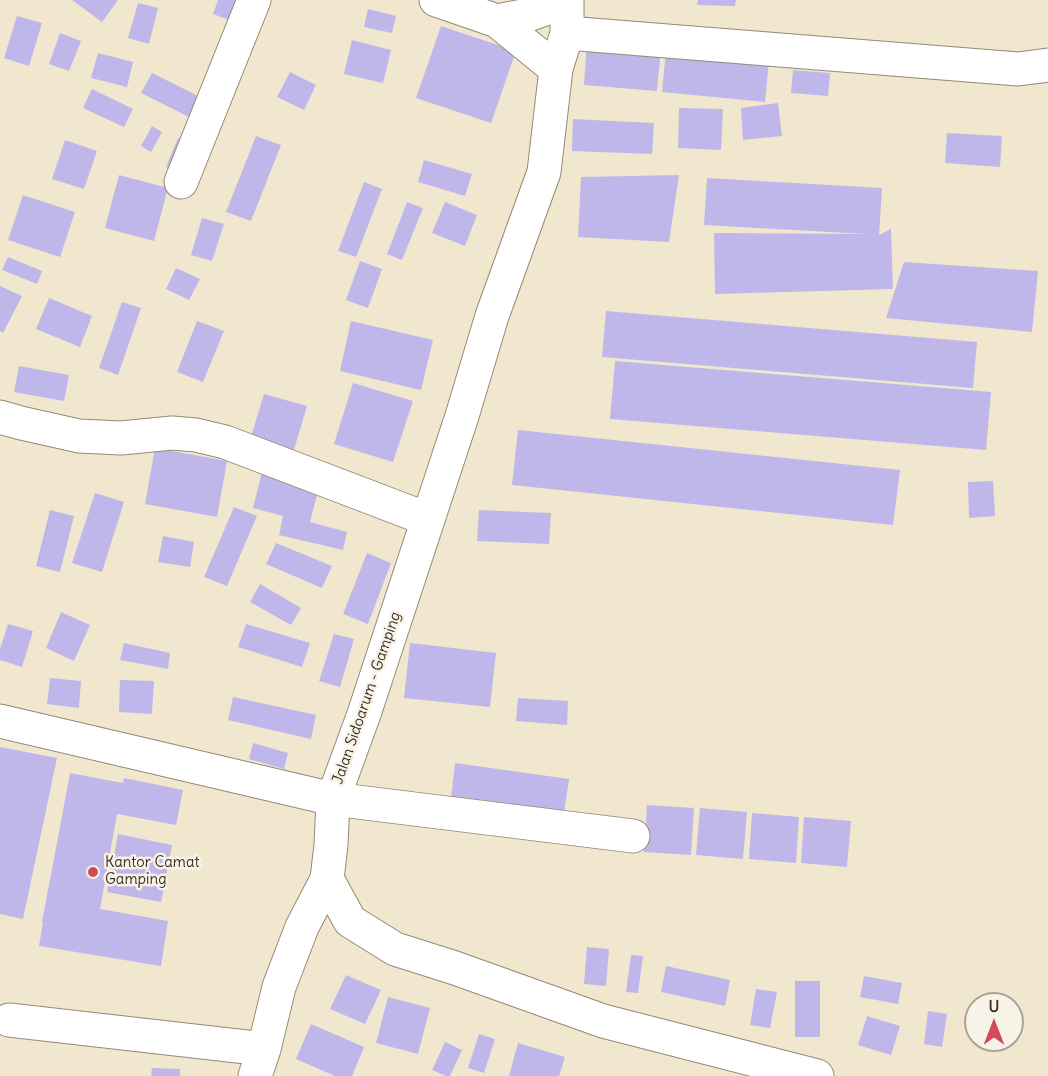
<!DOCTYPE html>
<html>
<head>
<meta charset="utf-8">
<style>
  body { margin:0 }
  #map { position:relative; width:1048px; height:1076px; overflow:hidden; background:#f1e7cf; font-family:Delius,sans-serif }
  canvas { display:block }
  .north { position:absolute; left:964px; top:992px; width:60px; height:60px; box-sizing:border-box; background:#f7f3e8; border:2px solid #aca397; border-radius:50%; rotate:0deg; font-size:16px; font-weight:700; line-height:24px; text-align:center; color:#3b2a1e }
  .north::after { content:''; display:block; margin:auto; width:21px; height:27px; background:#d1495b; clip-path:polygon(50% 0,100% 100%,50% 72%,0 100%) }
</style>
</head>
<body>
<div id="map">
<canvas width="1048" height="1076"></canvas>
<div class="north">U</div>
</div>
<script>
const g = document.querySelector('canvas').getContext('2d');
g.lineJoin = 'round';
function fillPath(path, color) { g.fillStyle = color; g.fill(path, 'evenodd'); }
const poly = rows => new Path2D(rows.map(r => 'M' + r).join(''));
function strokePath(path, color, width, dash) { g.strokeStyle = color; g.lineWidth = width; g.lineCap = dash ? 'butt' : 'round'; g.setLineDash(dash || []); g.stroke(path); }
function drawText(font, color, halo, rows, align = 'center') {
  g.font = font + ' Delius,sans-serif'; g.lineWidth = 5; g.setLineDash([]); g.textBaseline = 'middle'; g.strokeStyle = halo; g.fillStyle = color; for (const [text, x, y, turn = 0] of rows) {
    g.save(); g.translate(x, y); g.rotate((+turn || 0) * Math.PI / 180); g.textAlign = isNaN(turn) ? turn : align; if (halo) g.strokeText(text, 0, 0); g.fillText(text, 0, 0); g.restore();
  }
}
fillPath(poly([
  [72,0,118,0,102,22],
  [218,0,240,0,232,21,213,14],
  [698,0,736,0,735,6,697,5],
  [138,3,158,8,149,44,128,38],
  [368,9,396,16,392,33,364,27],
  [17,16,42,23,29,66,4,58],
  [441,26,516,51,491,123,416,98],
  [60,33,81,41,69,71,49,64],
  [352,40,391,50,383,83,344,74],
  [587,42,661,48,657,91,584,85],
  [666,51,769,61,765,102,662,92],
  [98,53,133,62,127,87,91,78],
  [793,70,830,73,828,96,791,93],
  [290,72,316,85,304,110,277,97],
  [152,73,204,99,193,119,141,93],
  [92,89,133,109,124,127,83,108],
  [778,103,782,136,743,140,741,108],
  [679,108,723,109,721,150,678,148],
  [573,119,654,123,652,154,572,151],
  [152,126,162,132,151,152,141,146],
  [947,133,1002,136,1000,167,945,163],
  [256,136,281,145,251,221,226,212],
  [178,138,191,143,179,172,166,167],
  [65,140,97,151,84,189,52,179],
  [424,160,472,174,465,196,418,182],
  [119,175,168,188,154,241,105,228],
  [679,175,669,242,578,237,581,177],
  [707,178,882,188,879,235,891,229,893,289,715,294,714,233,866,234,704,225],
  [364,182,382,189,356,257,338,251],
  [23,195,75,212,60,257,8,240],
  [407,202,423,208,402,260,387,254],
  [445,202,477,215,465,246,432,233],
  [202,218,224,224,212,261,191,255],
  [8,257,42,271,37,284,2,270],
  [360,261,382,269,368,308,346,300],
  [904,262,1038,271,1032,332,886,318],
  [176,268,200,279,189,300,166,289],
  [0,286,22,296,3,333,0,331],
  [49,298,92,316,80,347,36,329],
  [122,302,141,308,118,375,99,368],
  [606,311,977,342,973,388,602,357],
  [197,321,224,331,203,382,177,372],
  [351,321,433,340,421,390,340,371],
  [615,361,991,392,986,450,610,419],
  [19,366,69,375,64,401,14,392],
  [353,383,413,401,393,462,334,444],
  [264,394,307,406,293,453,250,440],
  [518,430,900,470,893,525,512,485],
  [155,448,227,461,217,517,145,504],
  [262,472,319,487,310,522,347,532,343,550,279,535,283,516,253,508],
  [993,481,995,516,969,518,968,482],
  [95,493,124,502,102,572,72,563],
  [234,507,257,516,227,586,204,577],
  [50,510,74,516,60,572,36,566],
  [479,510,551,513,549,544,477,541],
  [163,536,194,542,190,567,158,562],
  [276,543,332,566,322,588,266,564],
  [367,553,391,563,368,624,343,614],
  [260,584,301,608,291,625,250,602],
  [61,612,90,625,74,661,46,648],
  [8,624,33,631,22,667,0,660,0,649],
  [246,624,310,643,302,667,238,647],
  [334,634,354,639,340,687,319,681],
  [124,643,170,653,168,669,120,660],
  [410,643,496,653,490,707,404,698],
  [50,678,81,681,79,708,47,704],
  [120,680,154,681,152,714,119,712],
  [233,697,316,715,311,739,228,720],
  [518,698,568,701,567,725,516,721],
  [253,743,288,753,284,769,249,759],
  [0,747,57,758,23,919,0,914],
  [455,763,569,779,564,813,451,798],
  [70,773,123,783,124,778,183,790,176,825,117,814,100,909,168,921,161,966,39,946,43,923,42,922],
  [647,805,694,808,691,855,644,852],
  [700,808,747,812,743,859,696,855],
  [752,813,799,817,796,863,749,859],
  [804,817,851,821,847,867,801,863],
  [118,834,172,845,161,902,107,892],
  [587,947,609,949,606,986,584,984],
  [631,955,643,956,638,993,626,992],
  [666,966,730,980,725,1006,661,992],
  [346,975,381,990,365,1024,330,1009],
  [864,976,902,983,898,1004,860,997],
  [795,981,820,981,820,1037,795,1037],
  [756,989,777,992,770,1028,750,1025],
  [388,997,430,1008,418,1054,376,1043],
  [928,1011,947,1014,942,1047,924,1044],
  [867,1016,900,1026,891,1055,858,1045],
  [311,1024,364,1047,352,1076,335,1076,296,1059],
  [479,1034,495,1039,484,1073,468,1068],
  [445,1042,462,1050,450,1076,446,1076,432,1070],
  [518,1043,565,1057,559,1076,509,1076],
  [152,1068,180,1069,180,1076,151,1076]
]), '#bfb7ea');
const minor = poly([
  [567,33,1018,69,1048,65],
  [181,182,254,0],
  [0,417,21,423,79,436,121,438,172,433,196,435,225,442,427,519],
  [0,721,333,799,633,836],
  [9,1020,264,1049],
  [255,1076,264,1049,279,987,302,927,327,879]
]);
const major = poly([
  [436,0,497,21,556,69],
  [567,0,567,33,556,69,544,172,492,316,462,416,364,714,333,799,331,845,327,879,350,921,395,949,455,968,603,1021,817,1076],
  [497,21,528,15,567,1]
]);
strokePath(minor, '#968876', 35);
strokePath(major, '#968876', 35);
strokePath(minor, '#fff', 33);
strokePath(major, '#fff', 33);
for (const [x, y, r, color] of [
  [93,872,6,"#d1495b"]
]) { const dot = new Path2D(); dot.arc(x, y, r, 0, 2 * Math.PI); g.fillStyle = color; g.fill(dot); strokePath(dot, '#f7f3e8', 2); }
drawText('15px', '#3b2a1e', '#f7f3e8', [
  ["Jalan Sidoarum - Gamping",367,698,-71]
]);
drawText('15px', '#3b2a1e', '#f7f3e8', [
  ["Kantor Camat",105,863],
  ["Gamping",105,880]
], 'left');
</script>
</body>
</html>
